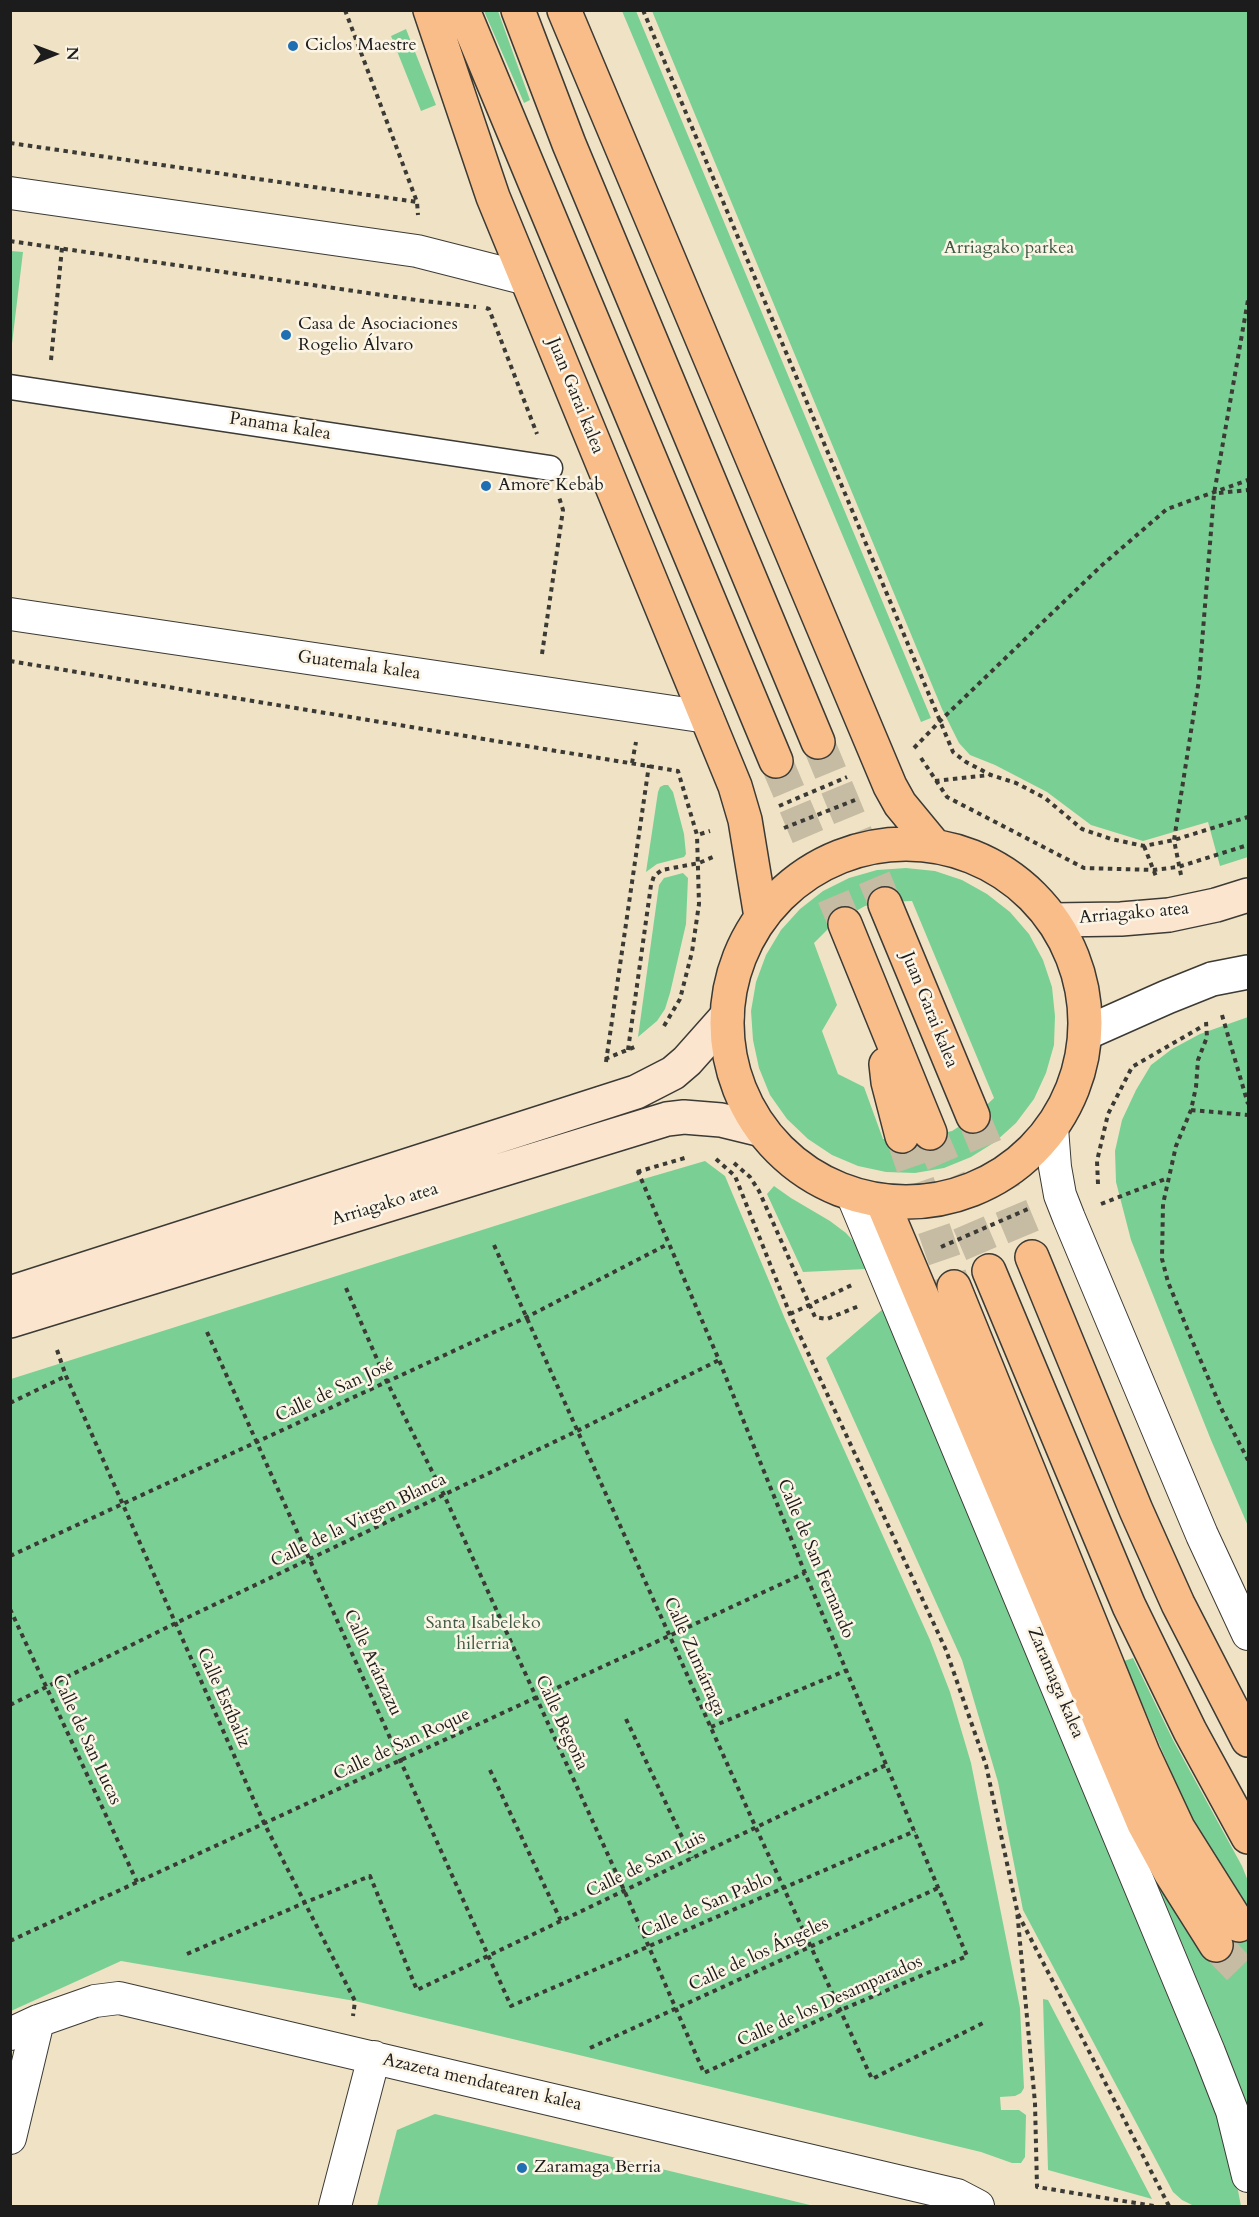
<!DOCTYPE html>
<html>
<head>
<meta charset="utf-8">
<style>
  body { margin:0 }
  #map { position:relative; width:1259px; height:2217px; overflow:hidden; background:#f0e3c5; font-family:Cardo,serif }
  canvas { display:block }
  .frame { position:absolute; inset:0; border:12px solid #1c1c1c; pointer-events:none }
  .north { position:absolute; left:24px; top:24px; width:60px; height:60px; -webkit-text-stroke:4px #fcf5e5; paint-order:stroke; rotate:89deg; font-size:16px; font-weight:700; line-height:24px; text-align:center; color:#1c1c1c }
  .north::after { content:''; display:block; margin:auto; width:21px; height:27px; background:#1c1c1c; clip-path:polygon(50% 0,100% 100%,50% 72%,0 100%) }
</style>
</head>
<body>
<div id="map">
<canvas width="1259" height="2217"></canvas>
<div class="frame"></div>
<div class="north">N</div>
</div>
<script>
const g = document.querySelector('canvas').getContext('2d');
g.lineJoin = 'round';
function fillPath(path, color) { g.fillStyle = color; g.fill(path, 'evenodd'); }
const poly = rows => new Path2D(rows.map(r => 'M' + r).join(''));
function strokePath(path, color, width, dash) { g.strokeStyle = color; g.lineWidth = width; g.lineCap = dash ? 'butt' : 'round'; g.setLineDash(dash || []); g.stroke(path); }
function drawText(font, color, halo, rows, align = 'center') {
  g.font = font + ' Cardo,serif'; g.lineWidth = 5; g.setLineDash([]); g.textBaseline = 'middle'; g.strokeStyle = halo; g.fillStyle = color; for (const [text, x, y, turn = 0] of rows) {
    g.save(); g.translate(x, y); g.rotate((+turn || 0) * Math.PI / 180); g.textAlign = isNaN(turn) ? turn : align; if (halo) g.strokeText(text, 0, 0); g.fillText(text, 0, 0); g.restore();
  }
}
fillPath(poly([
  [484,11,498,11,530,100,524,103],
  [622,11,636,11,931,718,921,722],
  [652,11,1248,11,1248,857,1220,866,1208,822,1143,841,1091,825,1047,792,995,765,970,755,959,743,942,709],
  [406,29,436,105,421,111,391,36],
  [11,251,23,252,11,352,10,251],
  [664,785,668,785,673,792,684,834,686,854,684,857,657,864,646,872,658,792,660,787],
  [906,868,935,871,962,880,987,894,1010,912,1029,934,1043,960,1052,987,1055,1016,1054,1045,1046,1073,1034,1099,1016,1123,995,1142,971,1157,944,1168,915,1173,886,1172,858,1166,832,1155,808,1139,787,1119,770,1095,759,1068,753,1040,751,1011,756,982,766,955,781,930,800,909,823,891,849,878,877,870],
  [912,901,994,1098,974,1117,952,1131,913,1140,883,1139,864,1087,838,1074,822,1031,837,1005,814,943,833,924,865,906,887,902],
  [683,873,688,878,686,924,670,993,665,1009,657,1021,638,1037,659,885,664,878],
  [1248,1017,1248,1526,1211,1440,1131,1240,1116,1182,1115,1151,1122,1120,1136,1090,1151,1065,1172,1049,1200,1034],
  [705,1161,725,1176,785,1319,930,1640,950,1692,971,1763,1020,2008,1024,2088,1021,2093,1015,2096,1000,2097,1001,2110,1019,2110,1026,2115,1025,2157,1021,2163,1012,2163,981,2152,355,2001,121,1961,11,2011,11,1379,640,1180],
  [774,1186,791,1198,830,1221,846,1233,855,1243,867,1264,866,1269,803,1272,767,1194],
  [884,1308,1204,2077,1233,2165,1241,2206,1194,2206,1182,2200,1173,2192,1023,1910,998,1782,962,1660,826,1358],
  [1133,1658,1173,1740,1242,1866,1248,1881,1248,1910,1207,1848,1187,1809,1124,1661],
  [1146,1863,1173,1908,1209,1958,1248,1925,1248,2132],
  [1043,1999,1048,2000,1152,2199,1048,2170],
  [435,2114,814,2206,377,2206,397,2130]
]), '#7ad094');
strokePath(poly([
  [818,742,885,904],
  [776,761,845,924],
  [973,1116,1032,1257],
  [930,1133,989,1271],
  [902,1136,954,1287],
  [1216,1945,1248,1978]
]), '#c6bba3', 33, [33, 16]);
const pedestrian = poly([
  [10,387,550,468]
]);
const minor = poly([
  [10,193,417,251,527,279],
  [10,614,707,717],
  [1052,1128,1055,1167,1060,1195,1069,1218,1202,1535,1248,1634],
  [852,1194,1209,2052,1232,2111,1248,2176],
  [10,2034,38,2021,95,2001,119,1998,957,2195,978,2206],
  [10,2138,38,2021],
  [335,2206,374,2057]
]);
const tertiary = poly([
  [1086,1033,1167,997,1212,979,1248,972]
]);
const secondary = poly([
  [1054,920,1121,919,1169,915,1216,905,1248,895],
  [10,1293,636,1092,673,1073,687,1061,727,1016],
  [10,1321,667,1119,684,1117,721,1120,762,1130]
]);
const primary = poly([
  [430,10,493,197,735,786,745,820,761,917],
  [463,10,776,761],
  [518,10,569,144,818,742],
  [564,10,890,786,900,804,933,844],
  '727 1023a179 179 0 1 1 358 0a179 179 0 1 1-358 0Z',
  [885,904,973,1116],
  [845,924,930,1133],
  [886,1064,888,1082,902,1136],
  [882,1201,1144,1824,1170,1872,1216,1945],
  [1032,1257,1136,1510,1178,1604,1248,1740],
  [989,1271,1129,1606,1190,1731,1248,1837],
  [954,1287,1143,1753,1178,1828,1239,1925]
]);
strokePath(pedestrian, '#3c3a35', 27);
strokePath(minor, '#3c3a35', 34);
strokePath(tertiary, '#3c3a35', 36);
strokePath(secondary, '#3c3a35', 36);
strokePath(primary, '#3c3a35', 36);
strokePath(poly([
  [345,10,417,202,418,215],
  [643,10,953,752,966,762,991,775,1016,783,1045,798,1082,829,1111,839,1144,846,1174,840,1248,817],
  [10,143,417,202],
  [10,241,416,300,476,307],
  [486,308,489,309,537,434],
  [51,360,62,248],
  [1219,493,1248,490],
  [542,654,563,510,559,497],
  [10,661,678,771,697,835,710,831],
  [914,748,939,722,1101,566,1167,509,1248,480],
  [921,758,947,797,1084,868,1153,870,1178,867,1248,845],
  [632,763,636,742],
  [935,781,990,775],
  [779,806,847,777],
  [784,828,855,800],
  [1144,846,1157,879],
  [1181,875,1174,840,1199,680,1214,494,1248,300],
  [1222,1015,1248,1104],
  [1206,1022,1207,1037,1198,1060,1196,1087,1191,1110,1176,1146,1163,1204,1162,1259,1168,1282,1191,1338,1222,1410,1248,1460],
  [664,1026,680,999,692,952,699,904,697,835],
  [628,1050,651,885,654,876,662,870,699,863,713,857],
  [605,1059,637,1046],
  [606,1062,649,765],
  [1191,1110,1248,1115],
  [716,1159,735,1176,790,1314,946,1650,986,1765,1017,1910,1035,2103,1037,2187,1154,2206],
  [734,1163,750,1177,759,1191,815,1317,827,1319,859,1306],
  [637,1172,688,1157],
  [1098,1184,1097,1161,1108,1114,1132,1067,1203,1026],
  [1101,1204,1168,1178],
  [494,1245,756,1828,872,2079,983,2023],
  [941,1247,1028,1209],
  [346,1288,387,1382,444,1495,624,1890,704,2073,841,2010,967,1956,805,1573,719,1360,636,1167],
  [790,1314,852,1285],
  [207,1332,511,2006,915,1831],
  [57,1350,66,1376,264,1823,355,2001,353,2016],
  [10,1403,66,1376],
  [10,1556,527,1317,668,1244],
  [10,1609,137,1882],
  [10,1705,176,1623,577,1431,719,1360],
  [626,1719,692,1858],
  [711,1727,847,1670],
  [490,1770,561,1921],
  [1018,1914,1169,2206],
  [10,1941,805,1573],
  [187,1954,304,1903,370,1876,417,1990,886,1765],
  [590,2048,938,1888]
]), '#3c3a35', 4, [4.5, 4.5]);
strokePath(pedestrian, '#fff', 24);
strokePath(minor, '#fff', 32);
strokePath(tertiary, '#fff', 33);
strokePath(secondary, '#fce5cf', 33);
strokePath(primary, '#f8bd88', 33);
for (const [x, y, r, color] of [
  [293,46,6,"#1f6fb2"],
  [286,335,6,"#1f6fb2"],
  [486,486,6,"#1f6fb2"],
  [522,2168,6,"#1f6fb2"]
]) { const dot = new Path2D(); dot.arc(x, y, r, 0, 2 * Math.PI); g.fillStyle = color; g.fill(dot); strokePath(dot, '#fcf5e5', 2); }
drawText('18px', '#1c1c1c', '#fcf5e5', [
  ["Ciclos Maestre",305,46],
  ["Casa de Asociaciones",298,325],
  ["Rogelio Álvaro",298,346],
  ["Amore Kebab",498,486],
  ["Zaramaga Berria",534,2168]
], 'left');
drawText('18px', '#3d5b46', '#fcf5e5', [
  ["Arriagako parkea",1009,249],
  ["Santa Isabeleko",483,1624],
  ["hilerria",483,1645]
]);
drawText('18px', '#1c1c1c', '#fcf5e5', [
  ["Juan Garai kalea",575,396,68],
  ["Panama kalea",280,427,9],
  ["Guatemala kalea",359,666,8],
  ["Arriagako atea",1134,914,-5],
  ["Juan Garai kalea",929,1010,68],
  ["Arriagako atea",385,1205,-17],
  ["Calle de San José",335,1391,-25],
  ["Calle de la Virgen Blanca",359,1521,-26],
  ["Calle de San Fernando",815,1559,67],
  ["Calle Zumárraga",694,1657,66],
  ["Calle Aránzazu",372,1663,65],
  ["Zaramaga kalea",1055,1683,67],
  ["Calle Estíbaliz",223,1698,66],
  ["Calle Begoña",561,1723,65],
  ["Calle de San Lucas",86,1740,65],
  ["Calle de San Roque",402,1745,-25],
  ["Calle de San Luis",646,1865,-26],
  ["Calle de San Pablo",707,1906,-23],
  ["Calle de los Ángeles",759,1955,-25],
  ["Calle de los Desamparados",830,2002,-24],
  ["Azazeta mendatearen kalea",482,2083,13]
]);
</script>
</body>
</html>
